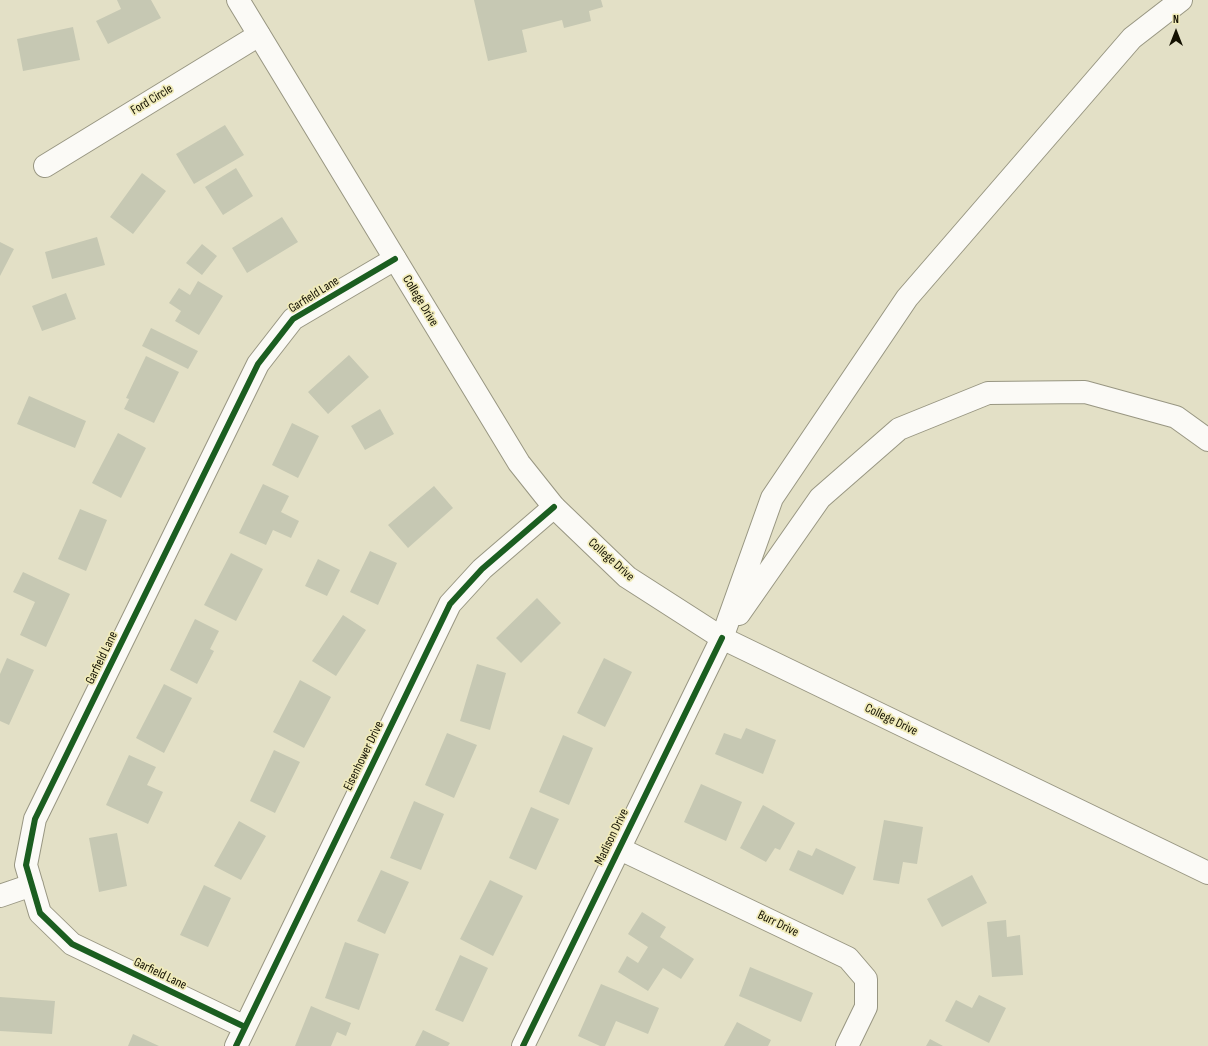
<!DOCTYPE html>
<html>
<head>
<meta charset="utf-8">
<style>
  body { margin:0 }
  #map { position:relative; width:1208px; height:1046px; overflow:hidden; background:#e3e0c6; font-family:"Sofia Sans Condensed",sans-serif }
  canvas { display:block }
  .north { position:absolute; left:1156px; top:12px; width:40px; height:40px; -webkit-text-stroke:3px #f0ebb9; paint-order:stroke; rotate:0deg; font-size:11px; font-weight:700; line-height:16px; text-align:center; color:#141102 }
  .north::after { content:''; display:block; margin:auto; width:14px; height:18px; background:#141102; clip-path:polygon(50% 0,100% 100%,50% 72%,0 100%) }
</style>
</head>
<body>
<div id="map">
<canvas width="1208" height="1046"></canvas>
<div class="north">N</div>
</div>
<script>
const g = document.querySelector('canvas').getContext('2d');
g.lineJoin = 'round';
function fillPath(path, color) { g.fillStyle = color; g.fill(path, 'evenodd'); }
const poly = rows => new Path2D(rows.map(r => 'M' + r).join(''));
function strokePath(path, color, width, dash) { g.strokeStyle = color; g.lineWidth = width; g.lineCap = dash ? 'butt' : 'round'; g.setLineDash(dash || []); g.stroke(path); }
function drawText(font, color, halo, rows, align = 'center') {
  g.font = font + ' "Sofia Sans Condensed",sans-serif'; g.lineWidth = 3.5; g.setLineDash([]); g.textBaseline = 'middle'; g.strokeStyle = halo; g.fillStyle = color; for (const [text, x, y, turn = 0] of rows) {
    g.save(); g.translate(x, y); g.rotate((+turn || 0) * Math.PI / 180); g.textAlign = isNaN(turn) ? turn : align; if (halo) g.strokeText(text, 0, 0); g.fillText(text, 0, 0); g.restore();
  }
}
fillPath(poly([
  [117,0,151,0,161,18,108,44,96,21,121,9],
  [474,0,601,0,603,7,589,11,591,21,564,28,562,20,522,30,527,52,488,61],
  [73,27,80,60,23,71,17,39],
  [225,125,244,155,194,184,176,154],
  [236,168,253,196,223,215,205,187],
  [142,173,166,191,133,234,110,217],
  [282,217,298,242,247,273,232,248],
  [97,237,105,265,52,279,45,252],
  [0,242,14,249,0,276],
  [202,244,217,256,202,275,186,263],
  [198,281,223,296,199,335,175,321,181,311,169,303,179,288,190,295],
  [66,293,76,319,42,331,32,306],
  [151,328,198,351,188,369,142,346],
  [349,355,369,377,328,414,308,392],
  [146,356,179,372,154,423,124,409,129,399,126,398],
  [29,396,86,421,75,448,17,424],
  [380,409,394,434,365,450,351,426],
  [292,423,319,436,298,478,272,465],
  [118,433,146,448,121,498,92,483],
  [263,484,289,496,281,512,299,521,291,538,273,530,266,545,239,533],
  [434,486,453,508,408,548,388,525],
  [80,509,107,520,86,571,58,559],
  [370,551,397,563,378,605,350,592],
  [231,553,263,569,236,621,204,605],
  [318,559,340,570,327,596,305,586],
  [23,572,70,594,46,647,20,635,35,602,13,592],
  [537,598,561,623,521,663,496,638],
  [343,615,366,630,336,676,312,661],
  [195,619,219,631,210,649,214,651,197,684,170,670],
  [7,658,34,670,9,725,0,721,0,674],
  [604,658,632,672,605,727,577,713],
  [477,664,506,673,490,730,460,721],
  [300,680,331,697,304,748,273,732],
  [164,684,192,698,164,753,136,738],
  [746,728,776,740,763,774,715,754,724,733,741,739],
  [447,733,477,745,454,798,425,785],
  [563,735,593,748,569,805,539,792],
  [274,750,300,762,275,813,250,801],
  [129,755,156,767,147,785,163,792,148,824,106,805],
  [701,784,742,802,726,841,684,822],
  [414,801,444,814,421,870,390,858],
  [763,805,795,823,780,850,775,848,766,862,740,848],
  [531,807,559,819,536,870,509,858],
  [884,820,923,827,917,864,903,862,899,884,873,880],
  [239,821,266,836,241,880,214,866],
  [117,833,127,886,99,892,89,838],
  [816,848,856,867,843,895,789,870,798,850,812,856],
  [381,870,409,882,385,934,357,921],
  [972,875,987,903,942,927,927,899],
  [490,880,523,896,493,956,460,939],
  [204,885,231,898,208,947,180,935],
  [642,912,666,927,660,937,694,959,681,979,663,968,648,991,618,972,627,956,638,963,648,947,628,934],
  [1006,920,1007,937,1020,935,1023,975,992,977,987,922],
  [345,942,379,954,359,1010,325,998],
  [460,955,488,968,463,1022,435,1010],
  [750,967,813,993,801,1022,739,996],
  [601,984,659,1008,648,1034,616,1021,605,1046,600,1046,578,1036],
  [979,995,1006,1008,989,1043,945,1021,956,1000,972,1008],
  [0,997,55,1001,52,1034,0,1031],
  [311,1006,351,1023,346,1036,337,1032,331,1046,295,1046],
  [737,1022,771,1040,768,1046,724,1046],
  [423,1030,450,1043,448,1046,415,1046],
  [133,1034,159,1046,128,1046],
  [930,1039,943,1046,926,1046]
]), '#c6c8b3');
const minor = poly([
  [45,166,259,35],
  [618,848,848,958,866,979,866,1007,847,1046],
  [0,896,32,885],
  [245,1027,72,944,40,913,26,865,35,819,258,364,293,319,395,259],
  [236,1046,450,604,482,569,554,507],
  [523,1046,722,638]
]);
const major = poly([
  [238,0,519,463,554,507,627,577,722,638,1208,873]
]);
const highway = poly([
  [739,614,820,498,899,429,988,393,1085,392,1176,417,1208,440],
  [722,638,772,498,907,298,1132,38,1181,0]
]);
strokePath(minor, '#989682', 24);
strokePath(major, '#989682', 24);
strokePath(highway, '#989682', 24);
strokePath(minor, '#fbfaf6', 22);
strokePath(major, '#fbfaf6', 22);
strokePath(highway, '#fbfaf6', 22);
strokePath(poly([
  [245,1027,72,944,40,913,26,865,35,819,258,364,293,319,395,259],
  [236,1046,450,604,482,569,554,507],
  [523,1046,722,638]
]), '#1b5e20', 6);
drawText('13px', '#141102', '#f0ebb9', [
  ["Ford Circle",152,100,-31],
  ["Garfield Lane",314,295,-32],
  ["College Drive",420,301,59],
  ["College Drive",611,560,42],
  ["Garfield Lane",102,658,-64],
  ["College Drive",891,720,26],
  ["Eisenhower Drive",364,756,-64],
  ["Madison Drive",612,837,-64],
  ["Burr Drive",778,924,26],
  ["Garfield Lane",160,974,26]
]);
</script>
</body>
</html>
